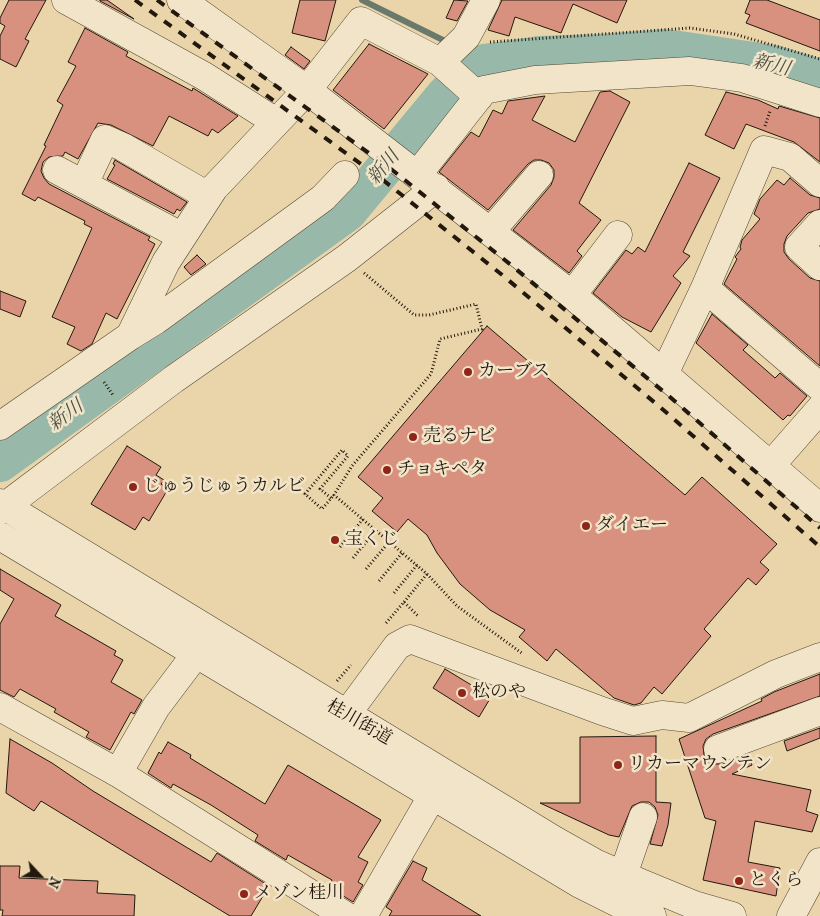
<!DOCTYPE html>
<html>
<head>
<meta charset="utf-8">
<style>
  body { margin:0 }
  #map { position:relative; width:820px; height:916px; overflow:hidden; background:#ead5aa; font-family:"IM FELL French Canon",serif }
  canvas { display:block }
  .north { position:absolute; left:15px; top:851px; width:50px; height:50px; -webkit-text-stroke:4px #f1e4c8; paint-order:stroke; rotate:115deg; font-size:14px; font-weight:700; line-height:20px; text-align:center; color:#22180d }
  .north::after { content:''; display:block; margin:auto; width:18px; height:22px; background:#22180d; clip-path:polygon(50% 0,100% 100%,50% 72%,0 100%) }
</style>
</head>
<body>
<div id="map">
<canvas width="820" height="916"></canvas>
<div class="north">N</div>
</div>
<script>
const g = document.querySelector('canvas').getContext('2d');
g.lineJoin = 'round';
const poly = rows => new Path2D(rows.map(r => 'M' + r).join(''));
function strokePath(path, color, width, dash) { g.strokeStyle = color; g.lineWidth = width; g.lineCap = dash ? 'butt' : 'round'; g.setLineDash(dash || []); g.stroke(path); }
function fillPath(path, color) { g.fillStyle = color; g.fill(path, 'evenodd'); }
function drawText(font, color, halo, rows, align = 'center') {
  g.font = font + ' "IM FELL French Canon","Noto Serif JP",serif'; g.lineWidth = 5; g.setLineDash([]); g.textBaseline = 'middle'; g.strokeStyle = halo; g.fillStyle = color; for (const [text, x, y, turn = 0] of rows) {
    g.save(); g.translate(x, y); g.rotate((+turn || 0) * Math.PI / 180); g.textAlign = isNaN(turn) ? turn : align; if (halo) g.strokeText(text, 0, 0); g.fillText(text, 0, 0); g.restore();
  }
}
strokePath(poly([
  [362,0,449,43],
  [462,50,484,63]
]), '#69796b', 6);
strokePath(poly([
  [0,463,348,212,444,96,465,75,484,63,539,55,601,53,666,48,774,64,820,78]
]), '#98b9a9', 38);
const building = poly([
  [9,0,46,0,25,39,29,41,16,67,0,59,0,36,5,26,0,23,0,18,9,0],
  [100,0,107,0,134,19,100,1,100,0],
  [300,0,336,0,325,41,292,33,300,0],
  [454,0,468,1,457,21,446,18,454,0],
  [502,0,627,0,617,23,573,4,561,33,515,17,509,36,488,30,502,0],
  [750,0,767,0,820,20,820,51,746,23,750,15,745,13,750,0],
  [85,28,128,52,126,56,192,91,193,88,238,116,218,133,212,129,208,136,169,116,153,146,111,125,98,123,78,159,65,152,63,156,49,157,43,162,41,171,44,178,49,184,150,237,148,240,155,244,117,319,106,313,92,344,81,351,67,344,75,327,52,317,92,228,84,224,85,221,38,197,35,201,22,194,46,146,44,145,63,105,57,101,76,66,68,62,85,28],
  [369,44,428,74,384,129,333,90,369,44],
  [291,47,310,61,304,69,285,55,291,47],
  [610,91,630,102,579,203,601,220,577,251,582,256,569,273,513,230,551,185,554,177,554,170,549,163,541,160,534,160,528,164,488,210,439,172,471,132,479,137,493,110,502,114,508,101,545,96,532,120,575,142,600,92,610,91],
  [726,92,758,100,778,109,779,106,820,118,820,162,794,142,746,124,734,149,705,135,726,92],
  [115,160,187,202,180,211,177,209,174,214,107,179,115,165,113,164,115,160],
  [689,163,720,178,683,252,690,256,673,276,681,283,651,332,622,317,593,293,626,250,632,254,638,247,645,252,689,163],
  [790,178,810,195,820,198,820,209,808,213,787,236,784,244,784,252,789,259,810,278,820,281,820,366,724,284,737,259,735,257,741,249,740,247,742,240,760,219,754,214,760,199,777,180,784,185,790,178],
  [197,255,206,264,191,275,184,267,197,255],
  [0,291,26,301,20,317,0,309,0,291],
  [712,314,748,345,743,350,775,378,780,373,807,396,790,416,788,415,783,420,696,343,712,314],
  [487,326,685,495,702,477,777,544,760,562,769,570,756,585,748,578,704,629,711,636,662,694,654,687,641,703,634,705,614,698,556,649,547,661,519,637,525,630,490,610,460,584,437,553,427,535,408,519,397,532,372,511,383,498,358,477,487,326],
  [127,446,161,467,156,475,164,480,161,484,168,489,149,521,143,517,135,530,91,504,127,446],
  [0,569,61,605,55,616,116,651,114,655,123,660,111,682,142,700,134,714,131,712,110,750,86,737,89,732,54,712,56,709,20,689,14,697,0,690,0,624,14,599,0,590,0,569],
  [445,669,491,697,479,717,433,688,445,669],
  [820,674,820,696,713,734,706,739,703,746,704,755,708,761,715,764,723,764,748,754,752,765,732,774,811,790,806,811,818,815,812,832,755,821,748,862,780,868,776,896,703,880,716,821,705,818,679,739,762,701,761,699,774,692,820,674],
  [820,728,820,738,787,751,784,741,820,728],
  [656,736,656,802,671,803,668,825,662,846,650,844,658,815,655,807,649,802,641,802,632,806,619,837,609,835,540,803,580,803,580,737,656,736],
  [10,739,52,763,93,791,211,862,217,853,269,886,251,916,230,916,41,801,34,811,6,793,10,739],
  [168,742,191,755,190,758,265,804,288,765,381,820,358,857,368,862,358,882,363,885,353,902,329,887,332,880,288,855,286,860,255,841,258,835,211,805,173,784,171,788,148,773,159,752,161,754,168,742],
  [413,861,427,868,422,880,481,916,389,916,392,911,386,907,413,861],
  [0,866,20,866,19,878,98,881,97,893,135,895,134,916,2,916,3,910,0,910,0,866]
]);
fillPath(building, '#d9917f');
strokePath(building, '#22180d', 1);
const minor = poly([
  [66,0,204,76,276,122],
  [181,0,307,90,572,295,820,508],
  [440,62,466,37,486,0],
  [57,170,181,236],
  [418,174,484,90,535,80,690,71,742,78,820,103],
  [84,184,105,139,123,147,208,196],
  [820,224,799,247,820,266],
  [491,231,539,175],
  [705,288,820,387],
  [572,295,618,235],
  [130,336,156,320,323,198,345,175],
  [664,374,705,288,764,150,790,157,820,183],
  [0,426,130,336,166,262,214,188,307,90,361,21,440,62,479,97],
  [771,465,820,409],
  [0,503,554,840,595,863,641,883,694,905,732,916],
  [0,510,174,379,347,258,436,188],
  [0,536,580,884,622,905,652,916],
  [0,707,118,773,346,916],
  [346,715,397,646,410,639,602,711,633,721,662,715,689,718,776,674,820,657],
  [718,749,820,711],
  [118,773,156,707,196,654],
  [623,875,643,817],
  [363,916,442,779],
  [791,916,820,862]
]);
strokePath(minor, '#544734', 29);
strokePath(poly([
  [490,42,690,28,734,34,820,59],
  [765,126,770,111],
  [364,273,414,315,429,315,476,304,482,329,440,339,431,374,352,466,334,495,427,574,457,606,523,654],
  [104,382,113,395],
  [331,498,320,489,348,456,342,450,305,494,322,509,334,495],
  [340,547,363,519],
  [353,558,376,530],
  [366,569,389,542],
  [379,581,402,553],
  [394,593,417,565],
  [404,602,427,574],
  [386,623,404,602,418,616],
  [337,681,351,665]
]), '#22180d', 3, [1, 2.5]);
strokePath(minor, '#f1e4c8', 28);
strokePath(poly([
  [135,0,383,180,501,274,660,407,820,547],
  [157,0,391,169,511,265,670,397,820,528]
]), '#22180d', 4, [9, 9]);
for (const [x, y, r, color] of [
  [468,372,5,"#8f2418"],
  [413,437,5,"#8f2418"],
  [387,470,5,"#8f2418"],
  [133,487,5,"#8f2418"],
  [586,526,5,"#8f2418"],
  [335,540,5,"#8f2418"],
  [462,693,5,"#8f2418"],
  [618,765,5,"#8f2418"],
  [739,881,5,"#8f2418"],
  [244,894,5,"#8f2418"]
]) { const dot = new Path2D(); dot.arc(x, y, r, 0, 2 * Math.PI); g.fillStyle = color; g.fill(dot); strokePath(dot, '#f1e4c8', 2); }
drawText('18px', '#22180d', '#f1e4c8', [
  ["カーブス",478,372],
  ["売るナビ",423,437],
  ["チョキペタ",397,470],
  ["じゅうじゅうカルビ",143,487],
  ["ダイエー",596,526],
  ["宝くじ",345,540],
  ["松のや",472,693],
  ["リカーマウンテン",628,765],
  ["とくら",749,881],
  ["メゾン桂川",254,894]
], 'left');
drawText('18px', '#22180d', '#f1e4c8', [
  ["桂川街道",359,723,30]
]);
drawText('italic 19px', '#4b5044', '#f1e4c8', [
  ["新川",771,66,13],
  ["新川",384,168,-50],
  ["新川",66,416,-36]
]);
</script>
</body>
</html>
